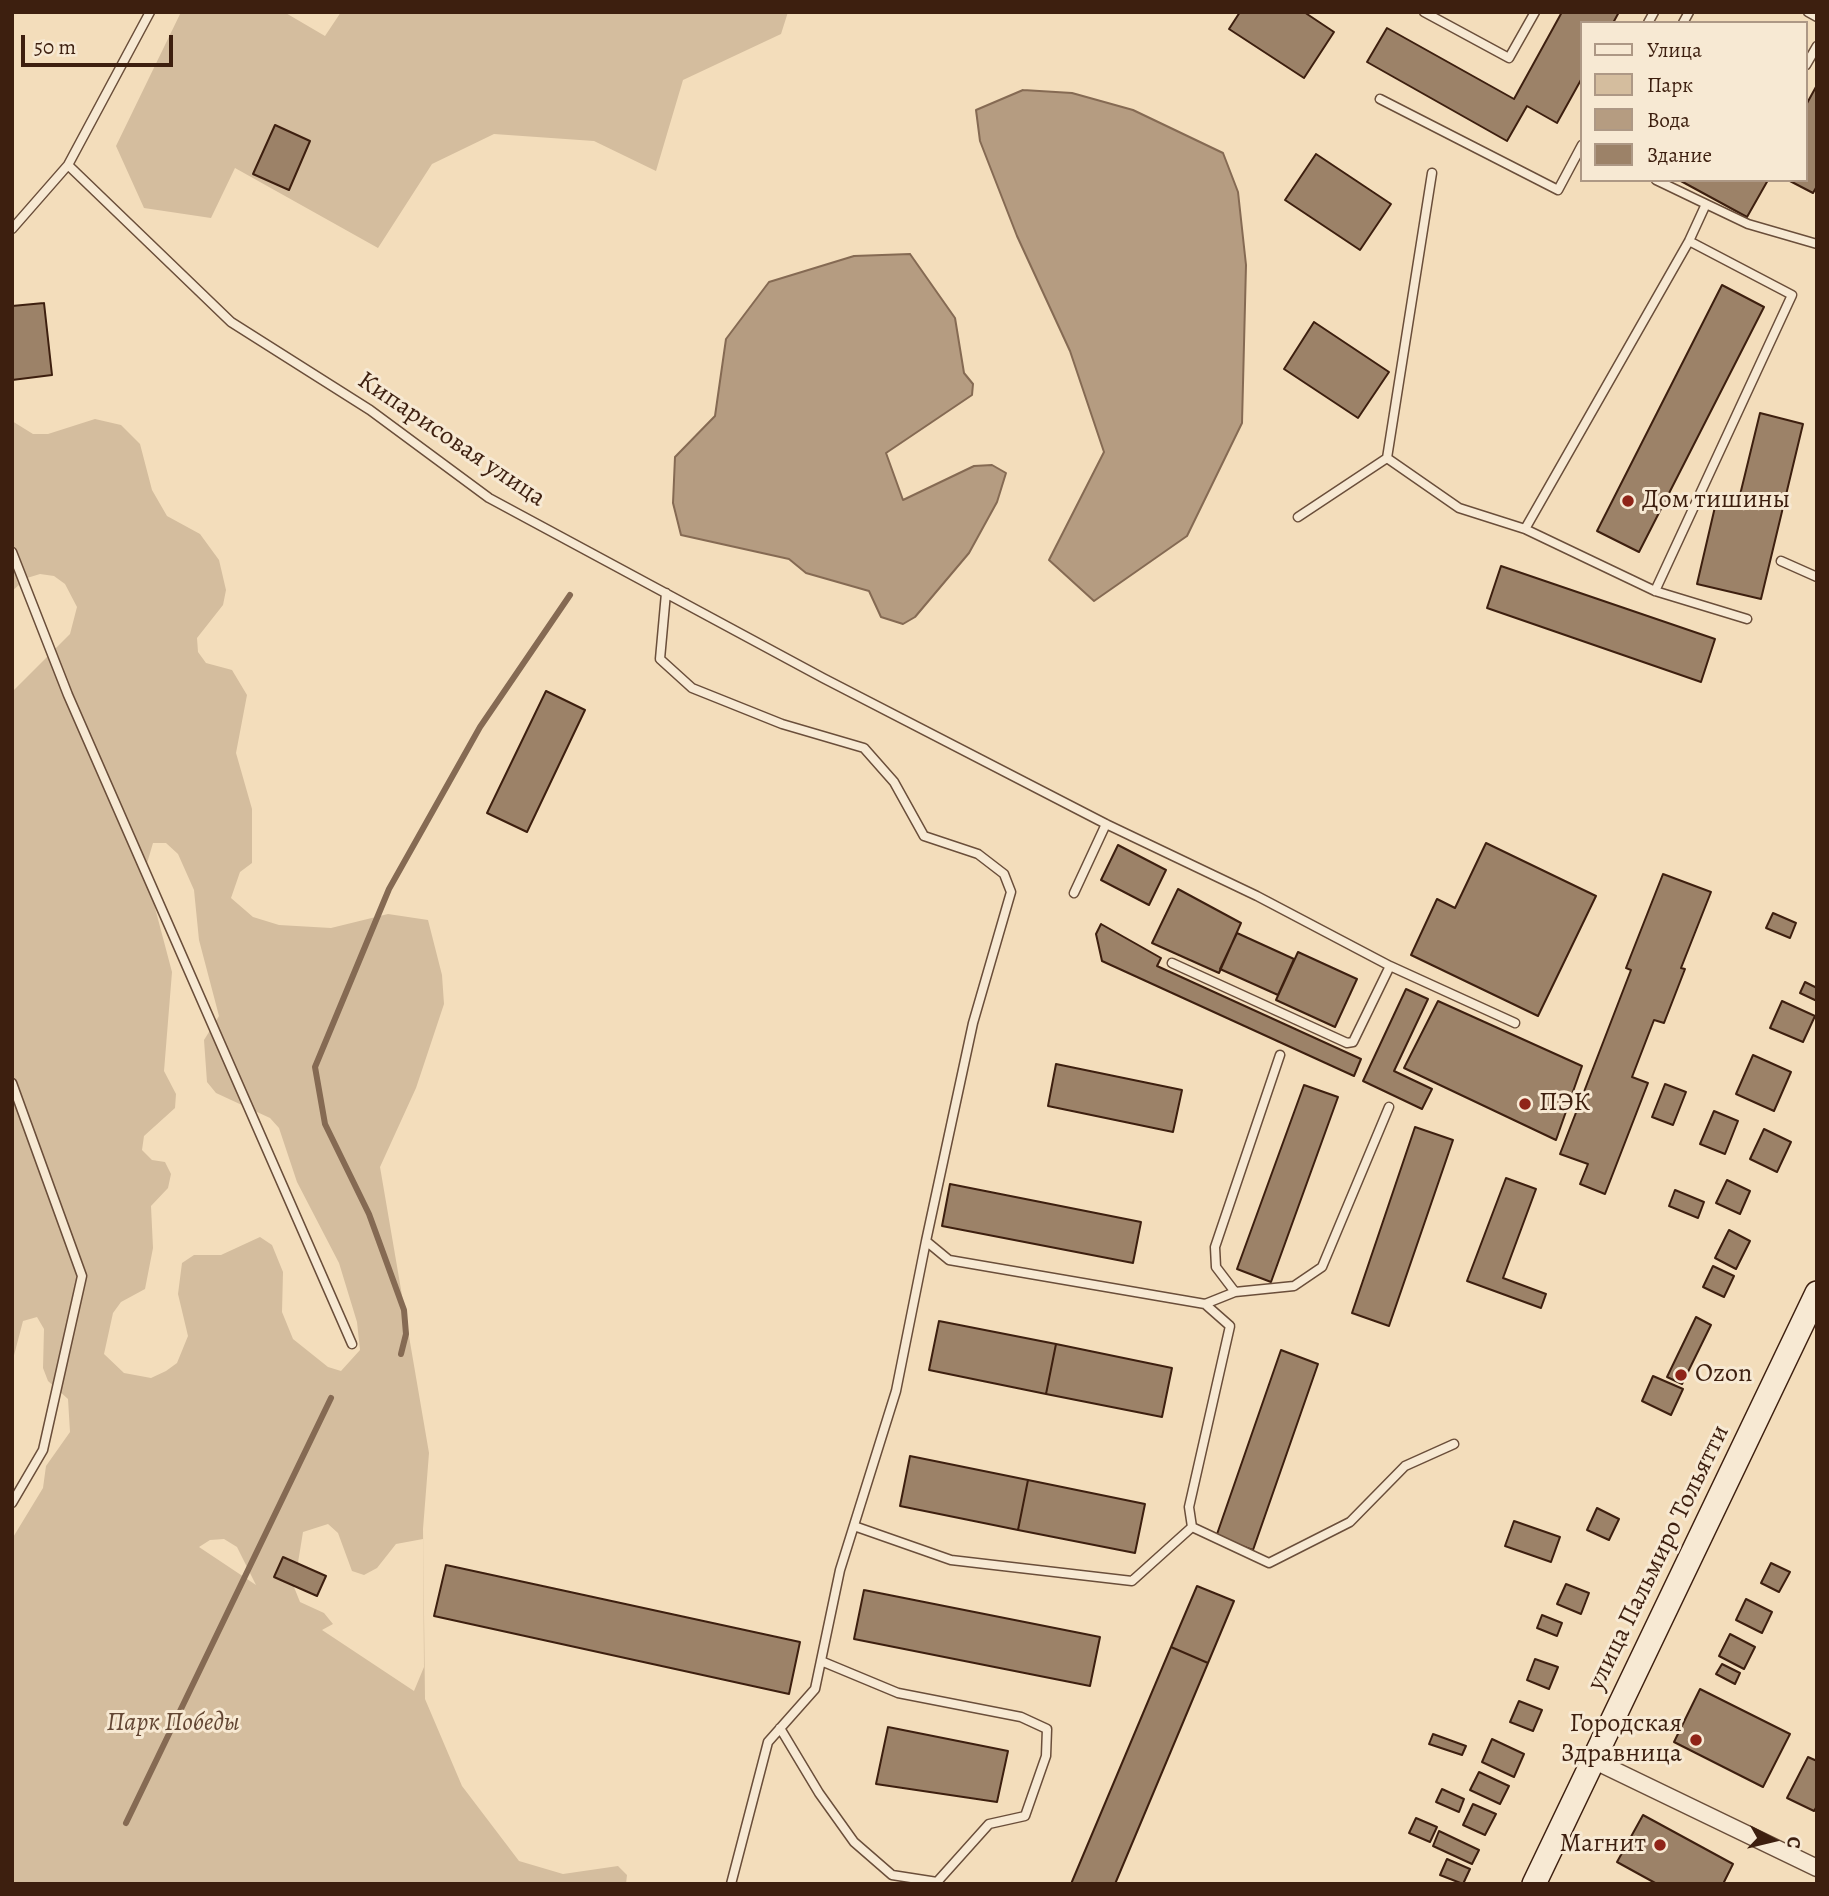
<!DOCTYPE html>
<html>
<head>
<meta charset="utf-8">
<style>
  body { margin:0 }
  #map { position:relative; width:1829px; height:1896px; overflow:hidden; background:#f3ddbb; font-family:Alegreya,serif }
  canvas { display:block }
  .frame { position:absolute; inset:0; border:14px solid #3d1f0f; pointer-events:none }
  .legend { position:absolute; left:1580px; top:21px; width:228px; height:161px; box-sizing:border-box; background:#f7e9d3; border:2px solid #ad9885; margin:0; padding:9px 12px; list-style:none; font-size:21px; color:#3d1f0f }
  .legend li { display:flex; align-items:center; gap:14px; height:35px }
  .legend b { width:35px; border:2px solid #ad9885 }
  .north { position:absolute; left:1738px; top:1805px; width:70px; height:70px; -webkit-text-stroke:5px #f7e9d3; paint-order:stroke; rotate:97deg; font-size:19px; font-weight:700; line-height:28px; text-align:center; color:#3d1f0f }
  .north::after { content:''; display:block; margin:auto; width:24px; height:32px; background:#3d1f0f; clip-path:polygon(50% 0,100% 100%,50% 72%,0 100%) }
  .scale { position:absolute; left:21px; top:35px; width:152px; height:32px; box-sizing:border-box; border:4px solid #3d1f0f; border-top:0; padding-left:9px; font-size:21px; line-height:24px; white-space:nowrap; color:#3d1f0f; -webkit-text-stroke:5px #f7e9d3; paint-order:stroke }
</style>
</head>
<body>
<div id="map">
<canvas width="1829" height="1896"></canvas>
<div class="frame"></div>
<ul class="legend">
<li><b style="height:9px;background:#f7e9d3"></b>Улица</li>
<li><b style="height:19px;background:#d4bd9e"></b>Парк</li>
<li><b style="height:19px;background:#b59c81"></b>Вода</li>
<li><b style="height:19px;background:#9c8268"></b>Здание</li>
</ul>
<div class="north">С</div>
<div class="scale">50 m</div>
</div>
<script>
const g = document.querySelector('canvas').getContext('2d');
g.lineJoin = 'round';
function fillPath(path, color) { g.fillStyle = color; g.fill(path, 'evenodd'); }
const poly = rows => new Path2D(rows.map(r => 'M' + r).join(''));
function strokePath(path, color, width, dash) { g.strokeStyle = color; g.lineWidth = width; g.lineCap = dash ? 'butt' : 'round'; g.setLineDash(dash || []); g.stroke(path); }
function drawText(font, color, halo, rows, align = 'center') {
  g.font = font + ' Alegreya,serif'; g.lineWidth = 6; g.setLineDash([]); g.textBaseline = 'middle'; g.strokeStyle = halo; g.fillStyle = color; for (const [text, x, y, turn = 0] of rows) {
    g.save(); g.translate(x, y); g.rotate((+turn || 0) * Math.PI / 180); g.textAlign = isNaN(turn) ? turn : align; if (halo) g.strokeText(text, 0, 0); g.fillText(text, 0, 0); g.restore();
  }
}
fillPath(poly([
  [181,12,284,12,325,36,341,12,788,12,781,34,683,80,656,171,594,141,494,134,432,164,378,248,235,168,211,218,144,208,116,146],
  [95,419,121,425,140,444,152,490,167,516,200,534,219,560,226,590,223,605,197,638,198,652,206,663,232,670,247,695,236,753,252,809,252,863,240,872,231,898,253,917,279,925,331,928,388,914,428,920,442,975,444,1004,416,1088,380,1167,429,1453,423,1529,425,1699,462,1786,519,1861,563,1874,618,1866,627,1875,626,1884,12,1884,12,1539,43,1488,46,1466,70,1432,68,1399,48,1381,43,1368,44,1329,37,1317,23,1321,12,1363,12,692,70,634,77,607,65,584,54,576,40,574,27,578,12,591,12,421,33,434,48,434],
  [153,843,166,843,178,854,194,890,199,940,219,1016,204,1040,207,1082,216,1093,270,1118,279,1128,297,1182,339,1263,357,1322,360,1350,341,1371,328,1367,293,1339,282,1312,283,1272,272,1245,260,1237,221,1255,194,1255,182,1263,178,1294,188,1336,177,1363,166,1371,151,1378,124,1373,104,1354,113,1313,121,1302,145,1289,153,1248,151,1206,168,1188,171,1174,165,1162,152,1160,142,1150,144,1136,175,1108,176,1094,164,1071,172,972,145,870],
  [328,1524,338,1533,352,1571,364,1575,377,1568,396,1544,423,1539,424,1667,414,1691,322,1630,333,1624,324,1613,300,1602,294,1587,303,1532],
  [224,1539,237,1547,256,1585,199,1547,210,1540]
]), '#d4bd9e');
const water = poly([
  [1023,90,1072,93,1133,110,1223,153,1238,192,1246,265,1242,423,1187,536,1094,601,1049,560,1104,452,1070,351,1017,236,980,141,976,110,1023,90],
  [910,254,955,318,964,373,973,384,972,395,886,453,903,500,974,466,992,465,1006,473,997,502,969,553,915,617,903,624,881,617,869,591,806,573,789,559,681,535,673,503,675,457,715,416,726,339,769,282,854,256,910,254]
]);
fillPath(water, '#b59c81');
strokePath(water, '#856a53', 2);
strokePath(poly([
  [401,1354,406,1334,404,1310,369,1214,325,1124,315,1067,389,889,480,727,570,595],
  [126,1823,331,1398]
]), '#856a53', 6);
const building = poly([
  [1240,12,1304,12,1334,32,1304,78,1229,29,1240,12],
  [1562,12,1619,12,1613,23,1582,23,1582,78,1557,123,1527,106,1507,141,1367,62,1387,28,1514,99,1562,12],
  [1817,85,1817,186,1813,193,1788,180,1806,180,1806,105,1817,85],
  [275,125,310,141,289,190,253,174,275,125],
  [1316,154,1391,204,1360,250,1285,200,1316,154],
  [1679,180,1768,180,1747,217,1679,180],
  [1722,285,1764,307,1639,552,1597,531,1722,285],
  [44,303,52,375,12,380,12,306,44,303],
  [1314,322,1389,372,1358,418,1284,369,1314,322],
  [1760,413,1803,424,1761,599,1697,584,1718,494,1739,499,1760,413],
  [1501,566,1715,639,1701,682,1487,608,1501,566],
  [546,691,585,710,527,832,487,813,546,691],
  [1486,843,1596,896,1538,1016,1411,955,1437,899,1455,908,1486,843],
  [1118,845,1166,870,1149,905,1101,880,1118,845],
  [1663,874,1711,892,1681,968,1685,969,1664,1023,1654,1020,1632,1077,1648,1083,1605,1194,1580,1184,1588,1164,1560,1154,1631,970,1626,968,1663,874],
  [1178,889,1241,923,1219,973,1152,943,1178,889],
  [1773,913,1796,923,1790,938,1766,928,1773,913],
  [1101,924,1161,958,1157,966,1361,1059,1354,1076,1102,961,1096,934,1101,924],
  [1237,933,1294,959,1278,995,1220,969,1237,933],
  [1298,952,1357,979,1335,1027,1276,1000,1298,952],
  [1805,982,1817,988,1817,1001,1800,993,1805,982],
  [1406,989,1428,999,1394,1071,1432,1089,1422,1109,1363,1081,1406,989],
  [1438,1001,1582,1066,1556,1140,1404,1068,1438,1001],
  [1782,1001,1815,1016,1803,1042,1770,1028,1782,1001],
  [1753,1055,1791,1072,1774,1111,1736,1094,1753,1055],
  [1056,1064,1182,1090,1173,1132,1048,1106,1056,1064],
  [1665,1084,1686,1092,1673,1125,1652,1117,1665,1084],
  [1304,1085,1338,1097,1271,1282,1237,1269,1304,1085],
  [1714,1111,1738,1121,1725,1154,1700,1144,1714,1111],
  [1415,1127,1453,1140,1389,1326,1352,1313,1415,1127],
  [1764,1129,1791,1142,1777,1172,1750,1159,1764,1129],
  [1506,1178,1536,1189,1503,1278,1546,1294,1541,1308,1467,1281,1506,1178],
  [1727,1180,1750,1191,1740,1214,1716,1203,1727,1180],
  [950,1184,1141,1222,1133,1263,942,1226,950,1184],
  [1675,1190,1704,1202,1698,1218,1669,1206,1675,1190],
  [1729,1230,1750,1241,1736,1269,1715,1258,1729,1230],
  [1713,1266,1734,1276,1724,1297,1703,1287,1713,1266],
  [1696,1317,1711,1325,1682,1384,1667,1377,1696,1317],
  [939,1321,1056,1344,1046,1394,929,1370,939,1321],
  [1056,1344,1172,1368,1162,1417,1046,1394,1056,1344],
  [1281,1350,1318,1364,1253,1550,1216,1537,1281,1350],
  [1653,1376,1683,1389,1671,1415,1642,1401,1653,1376],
  [910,1456,1028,1480,1018,1530,900,1506,910,1456],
  [1028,1480,1145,1504,1135,1553,1018,1530,1028,1480],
  [1597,1508,1619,1519,1609,1540,1587,1530,1597,1508],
  [1514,1521,1560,1537,1551,1562,1505,1546,1514,1521],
  [283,1557,326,1576,317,1596,274,1577,283,1557],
  [1771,1563,1790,1572,1779,1592,1761,1583,1771,1563],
  [446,1565,800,1642,789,1694,434,1616,446,1565],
  [1566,1584,1589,1593,1581,1614,1557,1604,1566,1584],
  [1197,1586,1234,1601,1208,1663,1171,1647,1197,1586],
  [864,1590,1100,1637,1090,1686,854,1639,864,1590],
  [1746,1599,1772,1612,1762,1633,1736,1620,1746,1599],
  [1542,1615,1562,1623,1557,1636,1537,1628,1542,1615],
  [1730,1634,1755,1647,1744,1669,1719,1656,1730,1634],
  [1171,1647,1208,1663,1115,1884,1071,1884,1171,1647],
  [1535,1659,1558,1667,1549,1689,1527,1680,1535,1659],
  [1722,1664,1740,1673,1735,1684,1716,1674,1722,1664],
  [1700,1689,1790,1734,1763,1787,1674,1742,1700,1689],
  [1519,1701,1542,1710,1533,1731,1510,1722,1519,1701],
  [888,1727,1008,1751,997,1802,876,1784,888,1727],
  [1433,1734,1466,1746,1462,1755,1429,1744,1433,1734],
  [1492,1739,1524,1754,1514,1777,1482,1762,1492,1739],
  [1808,1757,1817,1761,1817,1806,1814,1811,1787,1798,1808,1757],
  [1479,1772,1509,1786,1500,1804,1470,1790,1479,1772],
  [1442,1789,1464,1799,1459,1812,1436,1802,1442,1789],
  [1473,1804,1496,1814,1485,1835,1463,1825,1473,1804],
  [1643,1815,1733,1864,1723,1884,1657,1884,1617,1862,1643,1815],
  [1416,1818,1437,1827,1430,1842,1409,1833,1416,1818],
  [1439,1831,1479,1850,1472,1864,1433,1846,1439,1831],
  [1447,1859,1470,1869,1463,1884,1440,1875,1447,1859]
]);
fillPath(building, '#9c8268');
strokePath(building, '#3d1f0f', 2);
const lane = poly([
  [1424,12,1509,58,1535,12],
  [1808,12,1817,17],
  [1648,23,1654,12],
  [1683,23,1689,12],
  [1806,65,1817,46],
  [1380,99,1558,190,1582,145],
  [68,165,231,322,370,410,489,498,823,678,1106,824,1257,896,1390,966,1515,1023],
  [1706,204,1748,224,1817,244],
  [12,229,68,165,150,12],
  [1387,458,1459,508,1525,529,1655,591,1747,619],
  [1387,458,1432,173],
  [1298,517,1387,458],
  [1525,529,1689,241,1706,204,1656,180],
  [12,552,68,695,352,1344],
  [1781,561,1817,577],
  [1655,591,1792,295,1689,241],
  [666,593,660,659,692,688,782,724,864,748,894,782,924,836,978,854,1004,874,1011,892,973,1023,926,1241,949,1260,1205,1304,1230,1326,1189,1507,1192,1527,1269,1563,1350,1522,1405,1466,1454,1444],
  [1074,893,1106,824],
  [1172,963,1347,1043,1353,1042,1390,966],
  [12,1083,82,1276,43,1450,12,1503],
  [1235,1292,1216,1267,1215,1247,1280,1055],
  [1205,1304,1235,1292,1294,1286,1322,1267,1389,1107],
  [854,1526,951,1560,1132,1581,1192,1527],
  [780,1728,819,1793,854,1842,892,1875,937,1882,989,1824,1025,1816,1046,1756,1047,1729,1021,1717,898,1693,821,1661],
  [731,1884,768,1742,815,1689,840,1570,896,1391,926,1241]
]);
const street = poly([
  [1593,1760,1817,1868]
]);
const secondary = poly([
  [1534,1884,1817,1293]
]);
strokePath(lane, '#6a4e3a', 11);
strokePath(street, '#6a4e3a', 19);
strokePath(secondary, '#3d1f0f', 26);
strokePath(lane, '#f7e9d3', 8);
strokePath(street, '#f7e9d3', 16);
strokePath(secondary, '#f7e9d3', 23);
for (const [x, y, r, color] of [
  [1628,501,7,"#8f2418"],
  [1525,1104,7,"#8f2418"],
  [1681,1375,7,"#8f2418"],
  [1696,1740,7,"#8f2418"],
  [1660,1845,7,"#8f2418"]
]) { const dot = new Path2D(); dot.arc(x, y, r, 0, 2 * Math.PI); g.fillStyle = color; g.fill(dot); strokePath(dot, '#f7e9d3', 2.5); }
drawText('26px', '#3d1f0f', '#f7e9d3', [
  ["Кипарисовая улица",451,440,34],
  ["улица Пальмиро Тольятти",1659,1558,-64]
]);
drawText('26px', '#3d1f0f', '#f7e9d3', [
  ["Дом тишины",1642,501],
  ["ПЭК",1539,1104],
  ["Ozon",1695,1375],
  ["Городская",1682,1725,"right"],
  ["Здравница",1682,1755,"right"],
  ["Магнит",1646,1845,"right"]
], 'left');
drawText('italic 26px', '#634633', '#f7e9d3', [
  ["Парк Победы",173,1724]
]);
</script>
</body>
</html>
